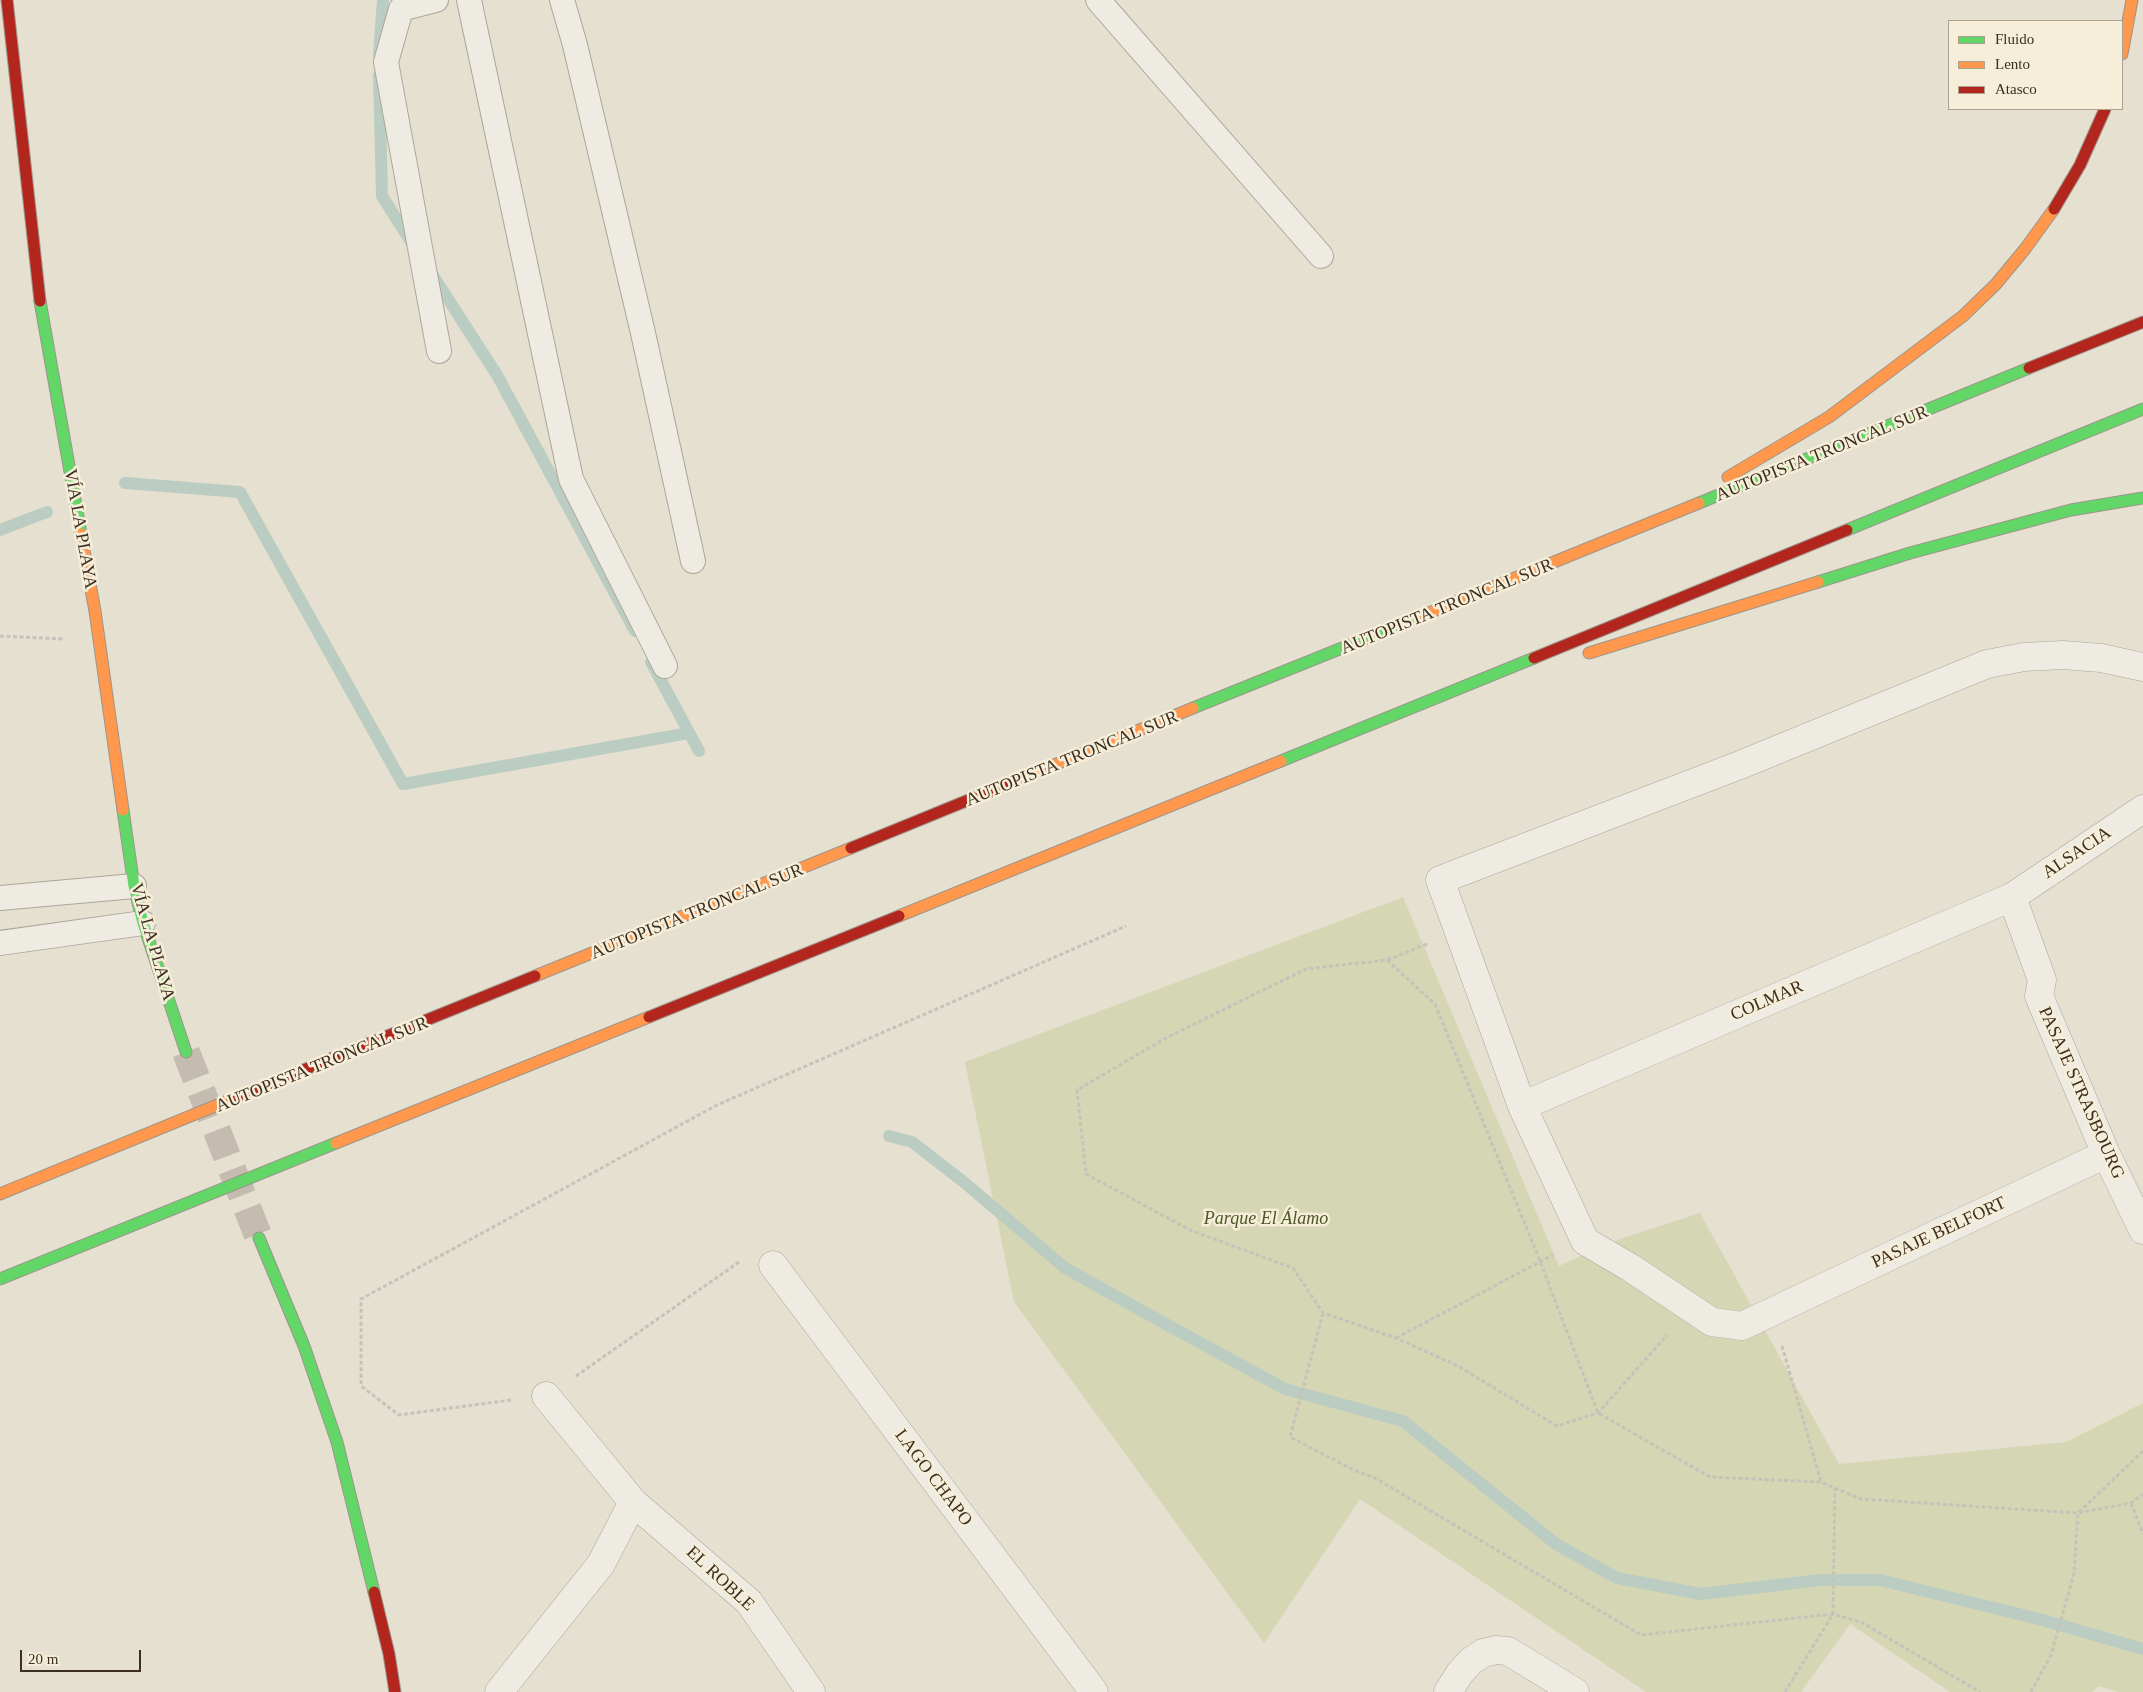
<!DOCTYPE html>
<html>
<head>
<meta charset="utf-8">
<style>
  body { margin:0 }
  #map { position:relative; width:2143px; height:1692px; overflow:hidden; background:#e6e0d1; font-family:Georgia,serif }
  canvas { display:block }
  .legend { position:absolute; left:1948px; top:20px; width:175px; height:90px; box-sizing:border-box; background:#f6eed8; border:1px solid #aca18e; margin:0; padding:6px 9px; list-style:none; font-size:15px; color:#3c2e20 }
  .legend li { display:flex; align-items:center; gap:10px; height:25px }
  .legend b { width:25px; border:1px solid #aca18e }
  .scale { position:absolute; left:20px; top:1650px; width:121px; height:22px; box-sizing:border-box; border:2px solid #3c2e20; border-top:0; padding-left:6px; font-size:15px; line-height:18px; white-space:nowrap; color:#3c2e20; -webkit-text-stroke:4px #f6eed8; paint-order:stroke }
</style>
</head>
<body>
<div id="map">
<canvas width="2143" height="1692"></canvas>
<ul class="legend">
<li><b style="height:6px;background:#63d668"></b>Fluido</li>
<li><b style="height:6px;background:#ff974d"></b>Lento</li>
<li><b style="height:6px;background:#b3261e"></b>Atasco</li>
</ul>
<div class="scale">20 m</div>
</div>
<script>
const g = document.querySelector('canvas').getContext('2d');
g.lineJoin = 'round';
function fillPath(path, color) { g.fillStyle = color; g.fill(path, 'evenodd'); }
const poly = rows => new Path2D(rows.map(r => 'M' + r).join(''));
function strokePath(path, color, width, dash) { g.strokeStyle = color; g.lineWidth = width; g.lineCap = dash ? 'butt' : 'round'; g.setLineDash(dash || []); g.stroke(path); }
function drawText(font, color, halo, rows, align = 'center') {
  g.font = font + ' Georgia,serif'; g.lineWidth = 5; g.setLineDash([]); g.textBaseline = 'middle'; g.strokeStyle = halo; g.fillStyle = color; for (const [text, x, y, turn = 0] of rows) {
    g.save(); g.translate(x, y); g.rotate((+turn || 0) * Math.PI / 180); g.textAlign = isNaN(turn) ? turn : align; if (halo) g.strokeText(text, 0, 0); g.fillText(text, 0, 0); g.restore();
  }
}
fillPath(poly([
  [1403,897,1559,1266,1620,1239,1700,1213,1839,1464,2066,1442,2143,1403,2143,1692,2119,1692,2098,1686,2093,1692,1950,1692,1850,1624,1801,1692,1646,1692,1360,1499,1264,1643,1014,1302,965,1062]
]), '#d5d6b4');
strokePath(poly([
  [379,55,383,0],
  [379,75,382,196,415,248],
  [430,271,497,375,635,631],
  [125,483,240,492,403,784,689,733],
  [0,530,47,512],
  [651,662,699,751],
  [889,1136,912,1142,965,1183,1065,1268,1153,1317,1285,1389,1403,1421,1556,1544,1617,1578,1701,1594,1820,1580,1880,1580,2039,1619,2143,1649]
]), '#bbccc2', 12);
strokePath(poly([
  [186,1052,259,1238]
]), '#c4bcae', 28, [28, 14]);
const lane = poly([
  [436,0,401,9,386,62,439,351],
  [469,0,571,479,665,666],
  [562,0,575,45,643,333,693,561],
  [1098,0,1321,256],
  [0,898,134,886],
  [0,943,143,923]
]);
const street = poly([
  [2012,897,2042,980,2039,996,2106,1154,2143,1230],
  [1522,1106,2012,897,2143,809],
  [2106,1154,1742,1326,1712,1322,1631,1268,1585,1241,1522,1106,1440,880,1740,765,1987,664,2024,657,2063,655,2101,658,2143,667],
  [773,1265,1094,1692],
  [633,1502,749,1602,811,1692],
  [499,1692,601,1564,633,1502,546,1396],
  [1448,1692,1460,1673,1471,1661,1483,1653,1496,1650,1508,1651,1575,1692]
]);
const fast = poly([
  [40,301,81,534],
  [1699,503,2029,368],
  [1847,530,2143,409],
  [1818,582,1910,553,2071,510,2143,498],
  [1193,708,1419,617],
  [1281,761,1534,658],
  [123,810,134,886,143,923,186,1052],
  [259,1238,304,1346,337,1442,374,1592],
  [0,1279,336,1143]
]);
const slow = poly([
  [2122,54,2132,0],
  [1728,477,1829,417,1963,316,1996,284,2025,249,2054,209],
  [81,534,95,611,123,810],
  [1419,617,1699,503],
  [1589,653,1818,582],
  [1015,781,1193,708],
  [899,916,1281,761],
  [535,976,851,848],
  [336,1143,649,1017],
  [0,1194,232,1099]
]);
const jam = poly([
  [7,0,40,301],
  [2054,209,2080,165,2105,109],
  [2029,368,2143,322],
  [1534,658,1847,530],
  [851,848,1015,781],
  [649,1017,899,916],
  [232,1099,535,976],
  [374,1592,389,1654,395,1692]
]);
strokePath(lane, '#aca599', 26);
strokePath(street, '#aca599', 29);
strokePath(fast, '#9c958a', 13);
strokePath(slow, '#9c958a', 13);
strokePath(jam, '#9c958a', 13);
strokePath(poly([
  [0,636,63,639],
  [1427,944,1387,960,1306,969,1166,1038,1077,1090,1086,1174,1190,1230,1293,1268,1323,1313,1396,1338,1458,1366,1557,1426,1598,1413,1667,1335],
  [1387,960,1435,1004,1540,1261,1598,1413,1710,1477,1821,1482,1861,1499,2078,1513,2131,1503,2143,1494],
  [1323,1313,1290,1437,1356,1471,1375,1478,1641,1635,1833,1614,1861,1622,1980,1692],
  [1396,1338,1553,1255],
  [1782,1346,1821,1482],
  [576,1376,739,1262],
  [511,1400,399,1415,361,1386,361,1299,717,1105,1126,926],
  [2131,1503,2143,1534],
  [1785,1692,1833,1614,1835,1488],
  [2031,1692,2051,1655,2074,1574,2078,1513,2143,1451]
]), '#c7c2b9', 3, [4, 2.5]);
strokePath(lane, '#eeebe2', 24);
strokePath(street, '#eeebe2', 28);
strokePath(fast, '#63d668', 11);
strokePath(slow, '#ff974d', 11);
strokePath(jam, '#b3261e', 11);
drawText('18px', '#3c2e20', '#f6eed8', [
  ["AUTOPISTA TRONCAL SUR",1822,454,-22],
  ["VÍA LA PLAYA",80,529,80],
  ["AUTOPISTA TRONCAL SUR",1447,607,-22],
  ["AUTOPISTA TRONCAL SUR",1072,759,-22],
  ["ALSACIA",2077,853,-34],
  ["AUTOPISTA TRONCAL SUR",697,912,-22],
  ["VÍA LA PLAYA",152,942,74],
  ["COLMAR",1767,1001,-23],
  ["AUTOPISTA TRONCAL SUR",322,1065,-22],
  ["PASAJE STRASBOURG",2081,1093,66],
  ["PASAJE BELFORT",1939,1233,-25],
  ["LAGO CHAPO",933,1478,53],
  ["EL ROBLE",720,1579,43]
]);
drawText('italic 18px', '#4b5827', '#f6eed8', [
  ["Parque El Álamo",1266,1219]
]);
</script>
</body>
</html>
